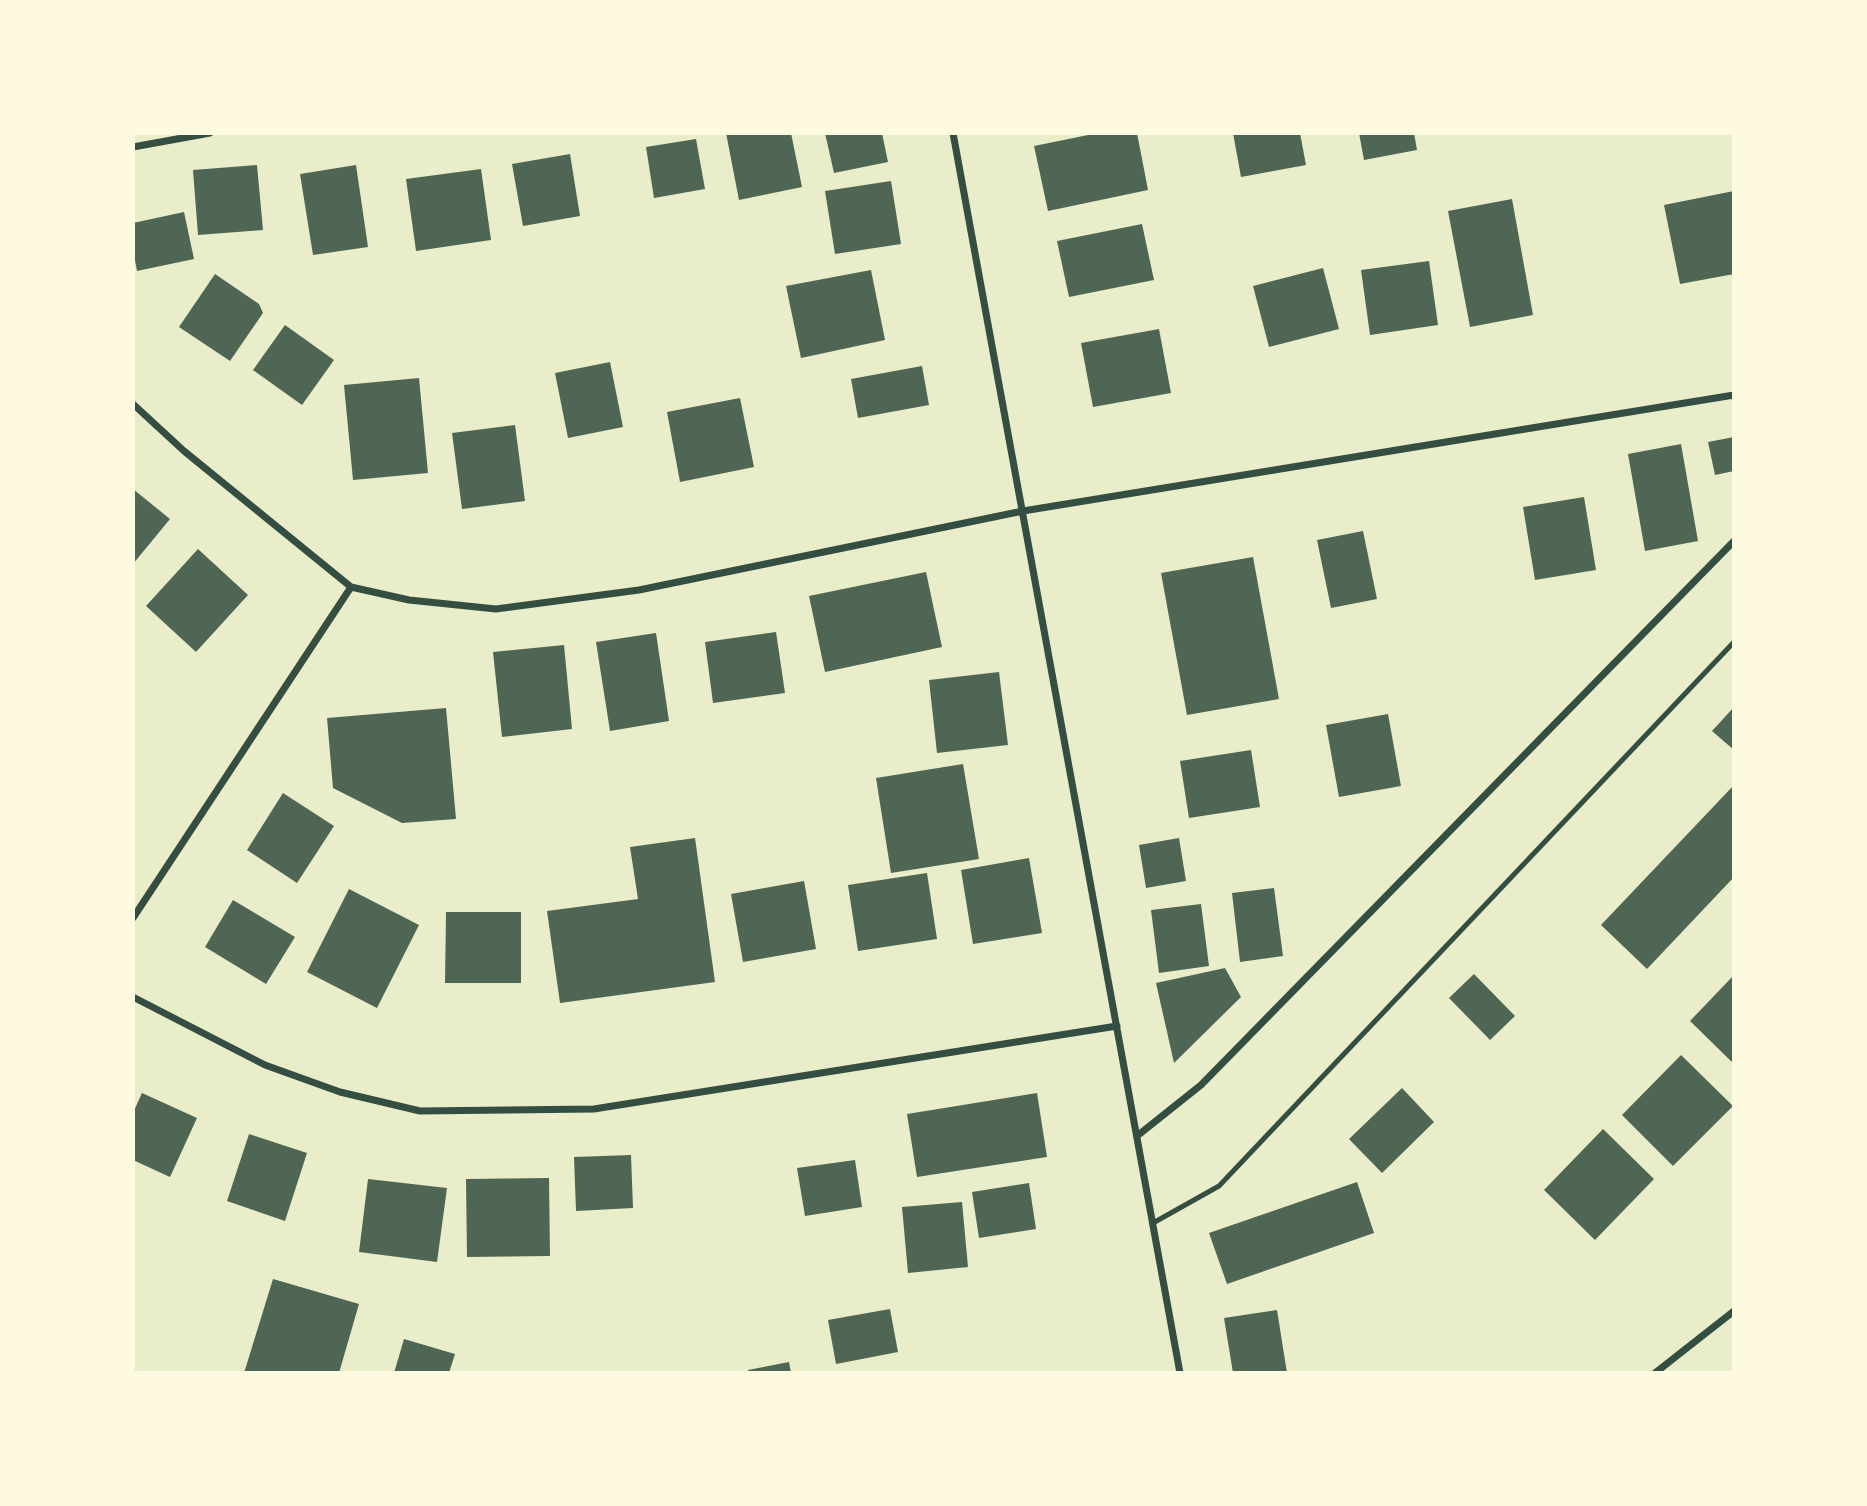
<!DOCTYPE html>
<html>
<head>
<meta charset="utf-8">
<style>
  body { margin:0 }
  #map { position:relative; width:1867px; height:1506px; overflow:hidden; background:#e9edc9; font-family:"Fira Sans",sans-serif }
  canvas { display:block }
  .frame { position:absolute; inset:0; border:135px solid #fefae0; pointer-events:none }
</style>
</head>
<body>
<div id="map">
<canvas width="1867" height="1506"></canvas>
<div class="frame"></div>
</div>
<script>
const g = document.querySelector('canvas').getContext('2d');
g.lineJoin = 'round';
function fillPath(path, color) { g.fillStyle = color; g.fill(path, 'evenodd'); }
const poly = rows => new Path2D(rows.map(r => 'M' + r).join(''));
function strokePath(path, color, width, dash) { g.strokeStyle = color; g.lineWidth = width; g.lineCap = dash ? 'butt' : 'round'; g.setLineDash(dash || []); g.stroke(path); }
fillPath(poly([
  [726,133,791,133,802,187,739,200],
  [825,133,882,133,888,162,834,173],
  [1098,133,1137,133,1148,190,1048,211,1034,146],
  [1233,133,1300,133,1306,165,1241,177],
  [1359,133,1414,133,1417,150,1364,160],
  [696,139,705,189,654,198,646,147],
  [570,154,580,216,523,226,512,164],
  [257,165,263,230,198,235,193,170],
  [356,165,368,247,313,255,300,174],
  [481,169,491,240,416,251,406,179],
  [891,181,901,244,835,254,825,191],
  [1734,191,1734,274,1680,284,1664,205],
  [1512,199,1533,315,1470,327,1448,211],
  [184,212,194,259,137,271,133,250,133,223],
  [1142,224,1154,280,1069,297,1057,241],
  [1429,261,1438,325,1370,335,1361,270],
  [1323,268,1339,329,1269,347,1253,286],
  [871,270,885,340,801,358,786,286],
  [215,274,259,304,263,313,230,361,179,327],
  [285,325,334,360,302,405,253,370],
  [1159,329,1171,393,1093,407,1081,343],
  [610,362,623,427,568,438,555,373],
  [922,366,929,405,858,418,851,379],
  [419,378,428,473,353,480,344,385],
  [740,398,754,467,680,482,667,412],
  [515,425,525,501,462,509,452,433],
  [1734,437,1734,471,1715,475,1708,442],
  [1681,444,1698,541,1645,551,1628,454],
  [133,489,170,519,133,564],
  [1584,497,1596,570,1535,580,1523,507],
  [1363,531,1377,599,1331,608,1317,540],
  [198,549,248,595,196,652,146,606],
  [1253,557,1279,699,1187,715,1161,573],
  [926,572,942,647,825,672,809,596],
  [776,632,785,693,713,703,705,642],
  [656,633,669,721,610,731,596,642],
  [564,645,572,729,502,737,493,652],
  [999,672,1008,745,937,753,929,680],
  [1734,707,1734,750,1712,731],
  [446,708,456,819,402,823,333,788,327,718],
  [1388,714,1401,786,1339,797,1326,725],
  [1251,750,1260,807,1189,818,1180,761],
  [963,764,979,859,891,873,876,778],
  [1734,785,1734,877,1647,969,1601,925],
  [283,793,334,826,297,883,247,850],
  [695,838,715,982,560,1003,547,911,638,899,630,847],
  [1179,838,1186,881,1146,888,1139,845],
  [1029,858,1042,933,973,944,961,870],
  [927,873,937,939,858,951,848,885],
  [804,881,816,949,743,962,731,894],
  [1274,888,1283,956,1240,962,1232,893],
  [349,889,419,925,377,1008,307,972],
  [233,900,295,937,266,984,205,947],
  [1201,904,1209,966,1159,973,1151,910],
  [446,912,521,912,521,983,445,983],
  [1225,968,1241,997,1174,1063,1156,983],
  [1474,974,1515,1016,1490,1040,1449,998],
  [1734,975,1734,1064,1690,1021],
  [1681,1055,1733,1106,1673,1166,1622,1115],
  [1402,1088,1434,1122,1382,1173,1349,1139],
  [142,1093,197,1118,170,1177,133,1160,133,1113],
  [1037,1093,1047,1157,917,1177,907,1114],
  [1603,1129,1654,1179,1595,1240,1544,1190],
  [249,1134,307,1153,285,1221,227,1201],
  [631,1155,633,1208,576,1211,574,1157],
  [855,1160,862,1207,805,1216,797,1168],
  [549,1178,550,1256,467,1257,466,1179],
  [368,1179,447,1188,437,1262,359,1252],
  [1357,1182,1374,1233,1227,1284,1209,1233],
  [1029,1183,1036,1229,979,1238,972,1192],
  [962,1202,968,1267,908,1273,902,1207],
  [273,1279,359,1304,339,1373,244,1373],
  [890,1309,898,1352,836,1364,828,1320],
  [1277,1310,1287,1373,1233,1373,1224,1318],
  [404,1339,455,1354,449,1373,394,1373],
  [789,1362,791,1373,749,1373,748,1370]
]), '#4f6655');
strokePath(poly([
  [1153,1223,1219,1186,1734,642]
]), '#344e41', 5);
strokePath(poly([
  [953,133,1180,1373],
  [133,147,210,133],
  [133,404,184,451,351,587,409,600,496,609,639,590,1023,511,1734,395],
  [133,918,351,587],
  [133,997,265,1065,340,1092,420,1111,594,1109,1117,1026],
  [1137,1136,1201,1085,1734,541],
  [1655,1373,1734,1311]
]), '#344e41', 7);
</script>
</body>
</html>
